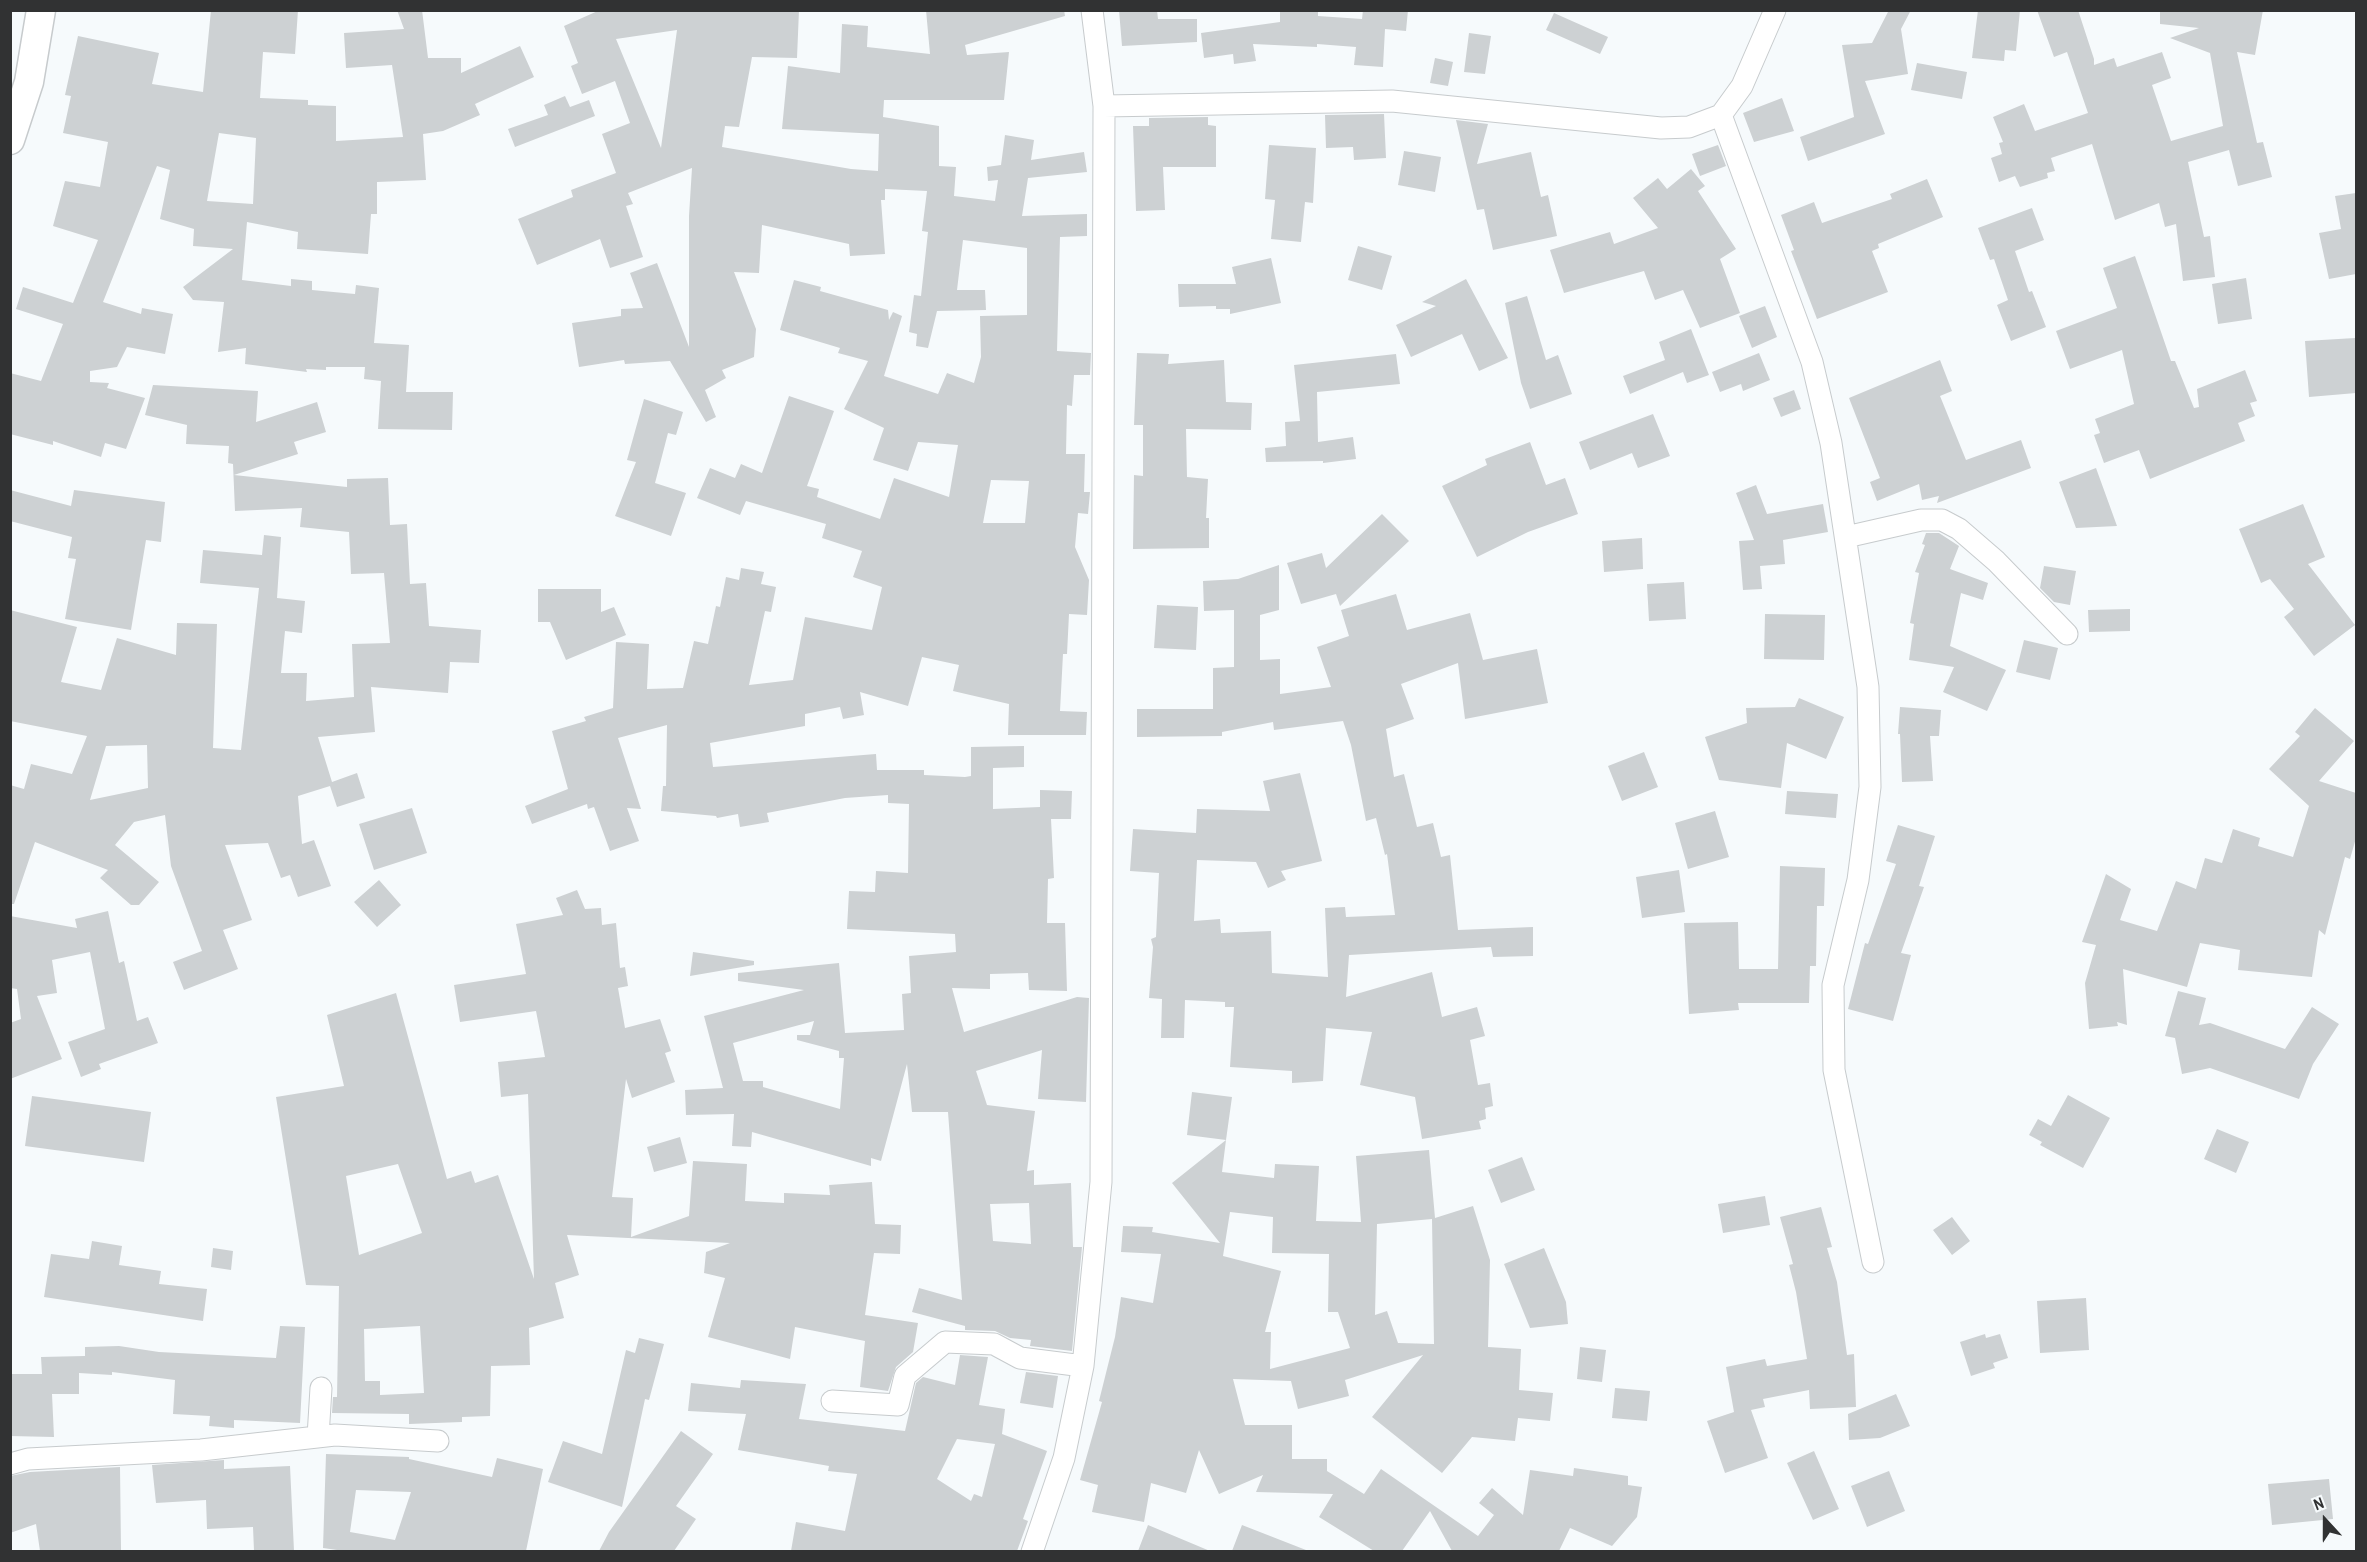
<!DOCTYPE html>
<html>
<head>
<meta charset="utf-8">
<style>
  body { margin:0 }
  #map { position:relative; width:2367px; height:1562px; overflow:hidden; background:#f6fafc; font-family:"Archivo Narrow",sans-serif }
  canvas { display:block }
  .frame { position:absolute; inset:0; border:12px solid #313233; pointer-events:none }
  .north { position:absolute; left:2295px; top:1490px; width:60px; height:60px; -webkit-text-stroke:4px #f6fafc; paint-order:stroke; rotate:339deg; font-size:16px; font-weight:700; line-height:24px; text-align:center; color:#313233 }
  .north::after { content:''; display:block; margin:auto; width:21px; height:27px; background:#313233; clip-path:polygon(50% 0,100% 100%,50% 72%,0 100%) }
</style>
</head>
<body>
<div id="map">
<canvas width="2367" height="1562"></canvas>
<div class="frame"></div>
<div class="north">N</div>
</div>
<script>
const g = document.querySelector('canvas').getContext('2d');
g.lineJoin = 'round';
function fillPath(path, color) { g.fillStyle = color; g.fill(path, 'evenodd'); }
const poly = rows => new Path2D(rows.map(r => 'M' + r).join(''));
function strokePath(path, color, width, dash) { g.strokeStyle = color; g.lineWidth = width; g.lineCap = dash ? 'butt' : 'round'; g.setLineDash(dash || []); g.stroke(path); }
fillPath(poly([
  [211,10,298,10,295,54,263,52,260,98,308,100,308,105,336,106,336,141,403,137,392,65,346,68,344,33,404,29,397,10,422,10,428,58,461,58,461,73,520,46,534,77,475,104,480,115,443,131,423,134,426,180,377,182,377,214,371,214,368,254,297,249,298,232,247,222,242,280,291,286,291,279,312,281,312,290,355,294,356,285,379,288,374,343,409,345,406,392,453,392,452,430,378,429,381,381,364,379,365,367,326,367,326,370,306,369,307,372,245,364,246,348,218,352,224,302,193,300,183,287,233,249,193,246,194,229,160,219,170,170,157,166,103,302,141,314,142,308,173,314,165,354,127,347,117,367,90,371,90,382,109,383,107,388,145,398,126,449,105,443,101,457,53,441,53,445,10,434,10,373,41,381,63,324,16,309,23,287,73,303,98,240,53,226,65,181,100,187,108,142,63,133,71,96,65,95,78,36,159,53,152,84,203,92],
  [219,133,256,138,253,204,207,201],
  [600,10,799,10,797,58,752,57,739,127,725,126,722,147,851,169,878,171,879,134,782,129,788,66,840,73,842,24,868,26,867,47,930,54,926,10,1064,10,1065,16,965,45,967,55,1009,52,1004,100,884,100,883,117,939,126,939,166,956,167,954,196,995,201,998,180,988,181,987,167,1001,165,1005,135,1034,140,1031,160,1084,152,1087,172,1028,178,1022,216,1087,214,1087,236,1060,237,1057,351,1091,353,1090,375,1074,375,1072,406,1067,405,1066,454,1085,454,1084,492,1090,492,1088,514,1078,513,1075,547,1089,580,1087,615,1069,614,1067,654,1063,654,1060,711,1087,712,1086,735,1008,735,1009,704,953,691,959,665,922,657,908,706,860,692,864,715,843,719,840,707,805,714,805,726,710,743,713,767,876,754,877,770,924,770,924,775,965,777,971,776,971,747,1024,746,1024,767,993,768,993,809,1040,807,1040,790,1072,791,1071,819,1051,819,1054,878,1048,879,1047,923,1065,923,1067,991,1029,990,1028,973,990,974,990,989,952,988,964,1032,1077,997,1089,998,1086,1102,1038,1099,1042,1050,976,1071,987,1105,1035,1111,1027,1171,1034,1170,1034,1185,1071,1183,1073,1247,1082,1247,1072,1351,1030,1346,1031,1340,1010,1338,995,1331,965,1330,965,1326,912,1312,919,1288,962,1300,948,1112,912,1112,907,1064,881,1161,871,1158,871,1166,752,1132,751,1147,732,1146,734,1114,686,1115,685,1090,723,1088,704,1016,804,990,738,981,738,973,839,963,845,1033,904,1030,902,994,911,993,909,956,956,952,955,934,847,929,849,891,875,892,876,871,908,873,909,804,888,803,888,795,845,798,767,813,769,822,740,827,738,814,717,818,716,816,661,811,663,786,666,786,667,725,618,738,641,809,627,808,639,841,610,851,594,807,588,809,587,804,532,824,525,806,568,789,552,731,586,721,584,717,613,708,616,642,649,644,647,689,683,688,694,641,708,644,716,606,720,607,726,577,739,580,741,568,764,572,761,584,776,587,771,612,765,611,749,685,793,680,805,617,872,630,882,587,853,577,862,551,822,538,826,524,746,501,740,515,697,498,710,468,735,478,741,464,762,473,789,396,834,411,807,486,819,489,817,497,880,519,894,478,949,497,958,445,918,442,908,471,873,460,884,428,844,409,868,361,838,353,840,348,780,330,794,280,821,287,820,291,888,310,889,320,893,312,902,316,884,376,938,394,947,373,974,383,981,357,980,316,1027,315,1027,248,963,240,957,290,985,290,986,310,937,311,928,348,916,346,917,334,909,332,914,295,921,296,928,232,922,231,927,191,885,189,885,200,881,200,885,254,850,256,849,244,762,225,759,273,734,272,756,329,754,357,722,370,726,378,705,390,716,417,706,422,670,361,625,364,624,360,579,367,572,323,621,316,621,309,643,308,630,273,657,263,689,347,689,216,692,168,628,193,633,204,626,206,643,257,610,268,600,239,537,265,518,219,573,197,571,190,616,173,602,134,630,123,615,81,582,94,571,66,578,63,564,26],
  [677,30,661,148,616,39],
  [991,480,1029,481,1025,523,983,523],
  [814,1021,810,1035,797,1035,797,1040,839,1051,839,1058,844,1058,840,1109,763,1087,763,1081,743,1081,733,1043],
  [1029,1203,1031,1244,993,1241,990,1204],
  [1119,10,1157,10,1158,19,1197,19,1197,42,1122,46],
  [1363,10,1408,10,1406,31,1385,29,1383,67,1354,65,1356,47,1317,44,1317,47,1253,44,1256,61,1234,64,1233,54,1204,58,1201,33,1280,22,1280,11,1318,12,1318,16,1362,19],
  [1889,10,1911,10,1901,29,1908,74,1865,81,1885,134,1808,161,1800,137,1854,117,1842,45,1872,43],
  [1978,10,2020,10,2016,51,2005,50,2004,61,1972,58],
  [2037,10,2078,10,2094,59,2094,65,2114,58,2117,67,2162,52,2171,78,2152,85,2171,141,2223,126,2210,53,2170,38,2199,28,2160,24,2160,10,2263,10,2255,55,2237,52,2257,143,2263,142,2272,177,2238,186,2229,150,2188,162,2204,237,2210,236,2215,277,2183,281,2176,224,2165,227,2159,203,2115,220,2092,144,2051,158,2055,171,2047,173,2048,178,2020,187,2015,176,1999,182,1991,158,2002,154,1999,143,2003,142,1993,117,2024,104,2035,131,2088,113,2067,52,2054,57],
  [1554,13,1608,37,1600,54,1546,30],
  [1469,33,1491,36,1485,74,1464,72],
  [1435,58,1453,62,1448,86,1430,83],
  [1917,63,1967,72,1962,99,1911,90],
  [565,96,570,107,589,100,595,116,515,147,508,129,548,115,544,105],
  [1782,98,1794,131,1754,142,1743,113],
  [1384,114,1386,158,1354,160,1353,147,1326,148,1325,115],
  [1208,117,1208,125,1216,126,1216,167,1163,167,1165,210,1136,211,1133,126,1149,126,1149,118],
  [1456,120,1488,124,1477,164,1531,152,1541,197,1548,195,1557,236,1493,250,1484,209,1477,210],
  [1269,145,1316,148,1313,203,1305,202,1301,242,1271,239,1275,200,1265,199],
  [1718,145,1726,166,1700,176,1692,154],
  [1404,151,1441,157,1435,192,1398,185],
  [1691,169,1705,186,1698,191,1736,249,1720,259,1740,313,1700,328,1683,290,1655,300,1644,271,1564,293,1550,250,1610,232,1614,244,1658,228,1633,198,1658,178,1667,189],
  [1927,179,1943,217,1878,244,1879,248,1872,251,1888,292,1817,319,1791,251,1794,250,1781,215,1814,202,1822,223,1892,199,1890,194],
  [2356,193,2356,274,2329,279,2319,233,2341,229,2335,196],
  [2032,208,2044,240,2015,251,2029,292,2032,291,2046,327,2011,341,1997,305,2008,300,1994,259,1990,260,1978,228],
  [1358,246,1392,256,1382,290,1348,280],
  [2135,256,2171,361,2175,361,2194,408,2199,407,2197,389,2245,370,2257,401,2250,403,2255,416,2238,423,2245,441,2150,479,2139,450,2104,463,2094,435,2100,433,2095,419,2134,404,2122,350,2070,369,2056,331,2117,308,2103,268],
  [1271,258,1281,303,1230,314,1230,309,1216,309,1216,306,1179,307,1178,284,1236,284,1232,267],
  [2246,278,2252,319,2218,324,2212,284],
  [1466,279,1508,358,1479,371,1462,334,1411,357,1396,325,1436,306,1422,302],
  [1527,296,1546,360,1558,355,1572,394,1530,409,1521,383,1505,303],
  [1765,306,1777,337,1752,348,1739,316],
  [1691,329,1709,375,1687,383,1683,372,1630,394,1623,376,1665,360,1659,342],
  [2355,338,2356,393,2309,397,2305,341],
  [1137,353,1169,354,1168,364,1224,360,1226,402,1252,403,1251,430,1186,429,1187,477,1208,479,1206,518,1209,518,1209,548,1133,549,1134,475,1143,476,1143,425,1134,425],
  [1759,353,1770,380,1743,391,1741,384,1720,392,1712,372],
  [1396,354,1400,384,1317,392,1318,442,1353,437,1356,459,1323,463,1323,461,1266,462,1265,448,1286,446,1285,422,1300,421,1294,365],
  [1940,360,1952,391,1940,396,1966,460,2021,440,2031,468,1937,503,1939,496,1922,500,1919,484,1877,501,1870,482,1880,478,1849,398],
  [153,385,258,391,256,422,317,402,326,432,294,442,298,454,234,475,347,487,347,479,388,478,390,525,407,524,410,584,426,583,429,626,481,630,479,663,450,662,448,693,371,687,375,732,318,737,332,782,357,773,365,798,337,807,330,786,298,796,302,844,314,840,331,886,298,897,290,875,281,878,268,843,225,845,252,920,223,930,238,969,184,990,173,962,202,951,171,866,165,815,134,822,115,845,159,882,139,905,131,905,100,878,108,870,35,842,14,904,10,904,10,785,24,789,31,764,72,774,87,736,10,721,10,610,77,627,61,682,101,690,117,638,176,655,177,623,217,624,213,748,241,750,259,588,200,583,203,550,262,555,264,535,281,537,277,598,305,601,302,633,285,631,281,673,307,673,306,701,354,697,352,644,390,643,384,573,351,574,349,532,300,527,302,508,235,511,233,464,228,463,229,446,186,444,187,425,145,415],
  [147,745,148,788,90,800,106,746],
  [1794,390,1801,409,1781,417,1773,398],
  [644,399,683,412,676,435,668,433,655,483,686,493,671,536,615,516,636,462,627,460],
  [1653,414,1670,456,1638,468,1632,453,1590,470,1579,442],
  [1530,442,1546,485,1565,478,1578,514,1528,532,1477,557,1442,486,1487,465,1485,459],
  [2096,468,2117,526,2076,528,2059,482],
  [1756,485,1767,514,1823,504,1828,532,1783,540,1785,564,1760,566,1762,589,1743,590,1739,541,1754,540,1736,493],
  [10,490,71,506,74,490,165,502,161,542,146,540,131,630,65,619,76,559,68,558,72,537,10,521],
  [2303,504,2325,557,2308,564,2355,625,2314,656,2284,617,2294,609,2270,579,2261,583,2239,529],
  [1382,514,1409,541,1340,606,1336,594,1301,604,1287,563,1322,553,1326,568],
  [1926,533,1939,533,1959,546,1950,569,1988,583,1983,600,1961,593,1950,646,2006,670,1987,711,1943,692,1954,667,1909,660,1914,624,1910,623,1919,573,1915,572,1925,545,1922,544],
  [1642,538,1643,569,1604,572,1602,541],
  [1279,565,1279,610,1260,615,1260,660,1280,659,1280,694,1331,687,1317,647,1349,636,1341,610,1396,594,1407,630,1470,613,1483,660,1537,649,1548,703,1465,719,1458,663,1401,684,1414,719,1386,729,1394,777,1404,774,1417,827,1433,823,1441,857,1450,855,1458,930,1533,927,1533,956,1493,957,1491,947,1349,955,1346,997,1432,972,1442,1017,1477,1007,1485,1036,1470,1040,1478,1085,1490,1083,1493,1106,1485,1108,1486,1119,1479,1121,1481,1129,1422,1139,1415,1097,1360,1085,1372,1032,1326,1028,1323,1081,1292,1083,1292,1071,1230,1067,1234,1007,1225,1007,1225,1002,1185,1000,1184,1038,1161,1038,1162,999,1149,998,1153,947,1151,939,1156,937,1159,873,1130,871,1133,829,1196,833,1197,809,1270,811,1263,781,1300,773,1322,861,1281,871,1286,880,1268,888,1256,862,1197,860,1194,921,1220,919,1221,933,1271,931,1272,973,1328,977,1325,908,1345,907,1346,917,1395,915,1387,854,1385,855,1376,818,1366,821,1351,745,1343,721,1274,730,1273,722,1222,732,1222,736,1137,737,1137,709,1213,709,1213,668,1234,667,1234,610,1204,611,1203,581,1238,579],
  [2044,566,2076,571,2070,605,2054,602,2040,588],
  [1684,582,1686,619,1649,621,1647,584],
  [538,589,601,589,601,612,614,607,626,635,566,660,550,622,538,622],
  [1157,605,1198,607,1196,650,1154,648],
  [2130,609,2130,631,2089,632,2088,610],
  [1765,614,1825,615,1824,660,1764,659],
  [2024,640,2058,648,2050,680,2016,672],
  [1799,698,1844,717,1826,759,1787,743,1781,788,1719,780,1705,737,1747,723,1746,708,1795,707],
  [1900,707,1941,710,1939,736,1930,736,1933,781,1902,782,1900,734,1898,734],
  [2315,708,2354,741,2319,781,2356,793,2356,838,2350,859,2345,857,2325,935,2319,930,2312,977,2238,970,2240,950,2200,943,2187,987,2123,969,2127,1025,2117,1022,2118,1026,2089,1029,2085,983,2096,945,2082,942,2106,874,2131,889,2120,920,2157,931,2176,881,2196,889,2205,858,2222,863,2233,829,2260,838,2258,846,2293,857,2309,806,2269,769,2300,736,2295,732],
  [1644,752,1658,787,1622,801,1608,766],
  [1787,791,1838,794,1836,818,1785,814],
  [412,808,427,853,374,870,359,824],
  [1715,811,1729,857,1688,869,1675,823],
  [1898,825,1935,836,1919,886,1924,887,1901,953,1911,955,1893,1021,1848,1009,1865,943,1868,944,1896,864,1886,861],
  [1780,866,1825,868,1824,906,1817,906,1816,966,1810,966,1809,1003,1738,1003,1739,1010,1689,1014,1684,923,1738,922,1739,969,1778,969],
  [1679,870,1685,912,1642,918,1636,877],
  [379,880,401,905,377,927,354,902],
  [577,890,585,909,601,908,602,925,616,923,620,968,625,967,628,986,618,988,625,1028,660,1019,671,1051,665,1053,675,1082,632,1098,626,1079,612,1197,633,1198,631,1237,689,1216,693,1161,747,1164,745,1201,784,1203,784,1193,830,1195,829,1185,872,1182,875,1224,901,1225,900,1254,874,1253,865,1315,918,1323,913,1352,896,1367,888,1391,860,1387,865,1341,795,1327,790,1359,708,1337,725,1278,704,1273,706,1252,730,1243,567,1235,579,1275,555,1283,564,1318,529,1328,530,1365,491,1366,490,1416,462,1417,462,1422,409,1424,409,1414,332,1413,333,1397,337,1397,339,1286,306,1285,276,1097,344,1086,327,1015,396,993,447,1179,471,1171,475,1183,498,1175,534,1279,528,1094,501,1097,498,1062,545,1057,536,1011,460,1022,454,985,526,974,516,924,563,915,556,898],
  [398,1164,422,1233,359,1255,346,1176],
  [420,1326,424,1393,380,1395,380,1381,365,1381,364,1329],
  [108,911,119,963,124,961,137,1021,148,1017,158,1043,99,1064,101,1069,81,1077,68,1042,105,1029,90,952,52,960,57,993,37,996,62,1059,10,1079,10,1023,21,1019,17,989,10,988,10,916,77,928,75,919],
  [693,952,754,961,754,965,690,976],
  [2178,991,2206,998,2199,1025,2210,1023,2285,1049,2312,1007,2339,1024,2313,1064,2299,1099,2210,1068,2182,1074,2175,1038,2165,1036],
  [1192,1092,1232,1097,1226,1140,1187,1135],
  [2068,1095,2110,1118,2083,1168,2040,1145,2042,1142,2029,1135,2038,1119,2051,1126],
  [32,1096,151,1112,144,1162,25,1146],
  [2217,1129,2249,1142,2236,1173,2204,1159],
  [680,1137,687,1163,654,1172,647,1147],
  [1226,1140,1222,1172,1274,1178,1275,1164,1319,1166,1316,1221,1361,1222,1356,1156,1429,1150,1435,1218,1473,1206,1490,1260,1488,1347,1521,1349,1519,1390,1553,1393,1550,1421,1518,1418,1515,1441,1472,1437,1442,1473,1372,1417,1423,1355,1345,1380,1349,1396,1298,1409,1291,1381,1233,1379,1245,1425,1292,1425,1292,1459,1327,1459,1327,1471,1364,1494,1381,1469,1478,1536,1494,1515,1479,1503,1492,1488,1523,1515,1530,1470,1573,1476,1574,1468,1628,1476,1628,1485,1642,1487,1637,1517,1612,1546,1570,1528,1559,1551,1452,1551,1430,1511,1402,1551,1374,1551,1319,1517,1333,1494,1256,1492,1263,1475,1219,1494,1199,1450,1186,1493,1151,1483,1144,1522,1092,1512,1098,1485,1080,1480,1102,1402,1099,1401,1115,1337,1121,1297,1153,1303,1161,1254,1121,1252,1123,1226,1153,1227,1152,1232,1220,1243,1172,1183],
  [1230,1212,1273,1217,1272,1253,1329,1254,1328,1312,1338,1312,1350,1348,1270,1369,1271,1332,1265,1332,1281,1271,1223,1256],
  [1432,1219,1434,1344,1398,1343,1387,1311,1375,1315,1377,1224],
  [1522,1157,1535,1190,1501,1203,1488,1170],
  [1765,1196,1770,1225,1723,1233,1718,1204],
  [1821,1207,1832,1247,1827,1248,1837,1282,1847,1355,1854,1354,1856,1407,1810,1409,1809,1390,1763,1399,1765,1407,1751,1410,1768,1458,1725,1473,1707,1421,1734,1412,1726,1367,1765,1359,1767,1366,1807,1359,1796,1292,1789,1265,1793,1264,1780,1217],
  [1952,1217,1970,1241,1952,1255,1933,1230],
  [92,1241,122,1246,119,1265,161,1271,159,1284,207,1289,203,1321,44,1297,51,1254,89,1259],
  [213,1248,233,1251,231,1270,211,1267],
  [1544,1248,1566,1302,1568,1324,1530,1328,1504,1264],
  [2086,1298,2089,1350,2040,1353,2037,1301],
  [280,1326,305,1327,300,1423,234,1420,234,1428,209,1426,210,1416,173,1414,175,1380,112,1372,112,1375,79,1373,79,1394,52,1394,54,1437,10,1436,10,1374,42,1374,41,1357,85,1356,85,1347,119,1346,159,1352,276,1358],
  [1985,1334,1986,1338,2000,1334,2008,1358,1993,1363,1995,1368,1971,1376,1960,1342],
  [639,1338,664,1344,649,1400,645,1399,622,1507,548,1482,563,1441,602,1454,626,1350,635,1353],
  [1580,1347,1606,1350,1602,1382,1577,1379],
  [960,1355,988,1357,979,1405,1005,1409,1002,1434,1047,1451,1023,1519,1028,1521,1017,1551,791,1551,796,1522,845,1531,857,1474,828,1471,829,1466,738,1450,746,1414,688,1411,691,1383,740,1388,741,1380,806,1384,799,1419,905,1431,916,1383,923,1377,955,1385],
  [957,1439,995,1444,982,1497,974,1494,971,1501,937,1479],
  [1026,1372,1058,1376,1053,1408,1020,1403],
  [1615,1388,1650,1391,1647,1421,1612,1418],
  [1896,1394,1910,1426,1880,1438,1849,1440,1848,1414],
  [681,1431,713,1454,676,1506,696,1519,674,1551,599,1551,609,1532],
  [1814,1451,1839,1509,1813,1520,1787,1463],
  [326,1454,409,1457,409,1459,492,1477,497,1458,543,1469,526,1551,344,1551,323,1548],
  [356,1490,411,1492,395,1540,350,1532],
  [224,1460,224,1469,290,1466,294,1551,254,1551,253,1527,207,1529,206,1500,156,1503,152,1465],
  [120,1467,121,1551,40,1551,36,1524,10,1533,10,1476,30,1472],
  [1889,1471,1905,1511,1867,1527,1851,1486],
  [2329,1479,2333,1519,2272,1525,2268,1484],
  [1148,1525,1210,1551,1138,1551],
  [1242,1525,1306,1550,1306,1551,1232,1551]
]), '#cdd1d3');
const street = poly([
  [1104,106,1392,101,1661,128,1689,127,1721,115,1742,86,1775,10],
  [1721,115,1812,362,1831,443,1868,687,1870,787,1858,880,1833,985,1834,1070,1873,1262],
  [1846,537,1921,520,1942,520,1959,529,1996,561,2067,634],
  [832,1401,898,1405,905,1376,945,1342,994,1344,1020,1358,1083,1366],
  [318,1437,321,1388],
  [10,1464,28,1459,201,1450,335,1435,438,1441],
  [1032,1552,1064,1458,1083,1366,1101,1182,1104,106,1092,10]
]);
const secondary = poly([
  [10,140,29,82,41,10]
]);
strokePath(street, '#c7cbcd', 23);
strokePath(secondary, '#c7cbcd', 31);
strokePath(street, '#fff', 21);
strokePath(secondary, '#fff', 28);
</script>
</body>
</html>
